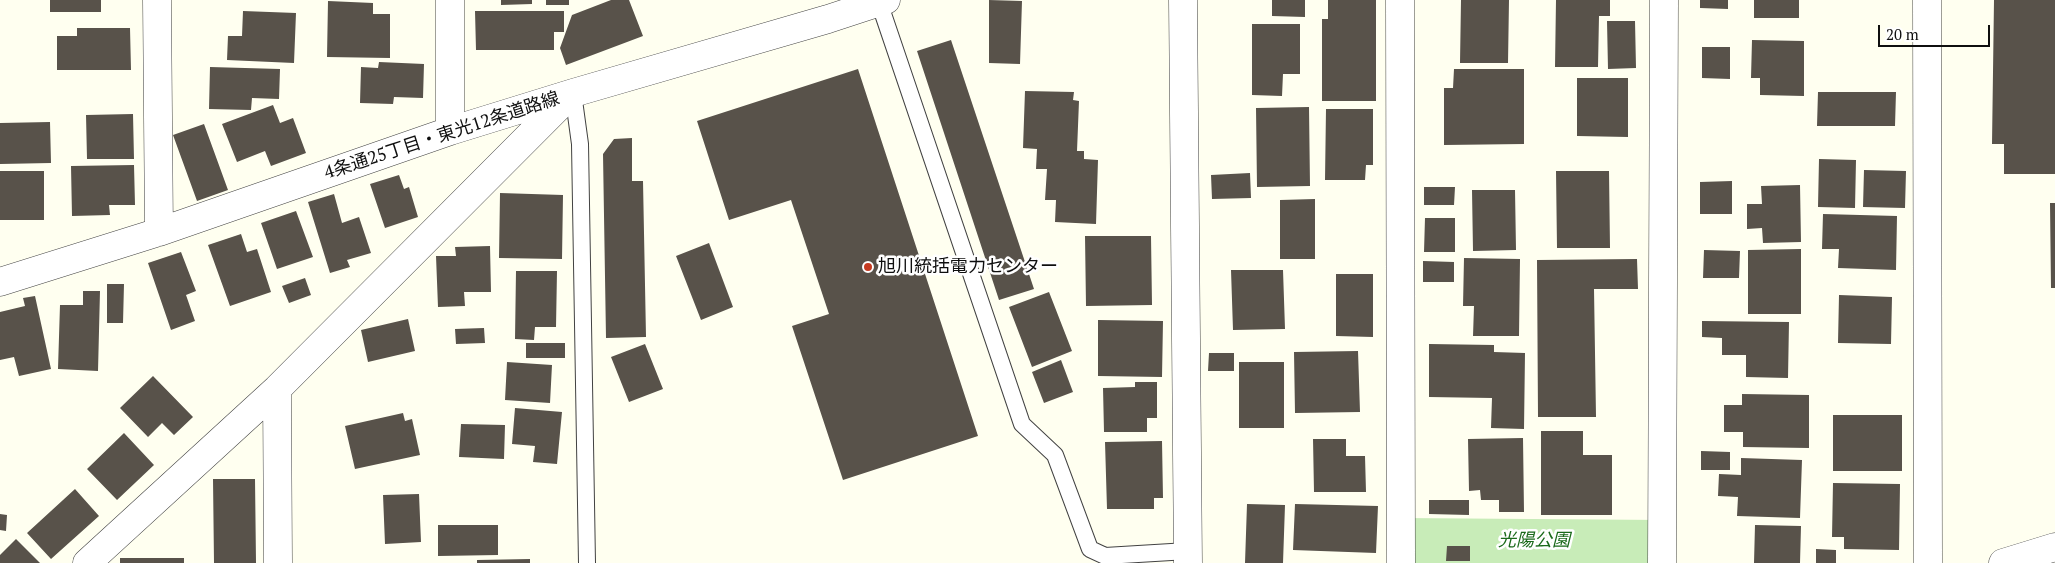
<!DOCTYPE html>
<html>
<head>
<meta charset="utf-8">
<style>
  body { margin:0 }
  #map { position:relative; width:2055px; height:563px; overflow:hidden; background:#fffff0; font-family:"PT Serif",serif }
  canvas { display:block }
  .scale { position:absolute; left:1878px; top:25px; width:112px; height:22px; box-sizing:border-box; border:2px solid #0f0f0f; border-top:0; padding-left:6px; font-size:15px; line-height:18px; white-space:nowrap; color:#0f0f0f; -webkit-text-stroke:4px #fff; paint-order:stroke }
</style>
</head>
<body>
<div id="map">
<canvas width="2055" height="563"></canvas>
<div class="scale">20 m</div>
</div>
<script>
const g = document.querySelector('canvas').getContext('2d');
g.lineJoin = 'round';
function fillPath(path, color) { g.fillStyle = color; g.fill(path, 'evenodd'); }
const poly = rows => new Path2D(rows.map(r => 'M' + r).join(''));
function strokePath(path, color, width, dash) { g.strokeStyle = color; g.lineWidth = width; g.lineCap = dash ? 'butt' : 'round'; g.setLineDash(dash || []); g.stroke(path); }
function drawText(font, color, halo, rows, align = 'center') {
  g.font = font + ' "PT Serif","Noto Sans JP",serif'; g.lineWidth = 5; g.setLineDash([]); g.textBaseline = 'middle'; g.strokeStyle = halo; g.fillStyle = color; for (const [text, x, y, turn = 0] of rows) {
    g.save(); g.translate(x, y); g.rotate((+turn || 0) * Math.PI / 180); g.textAlign = isNaN(turn) ? turn : align; if (halo) g.strokeText(text, 0, 0); g.fillText(text, 0, 0); g.restore();
  }
}
fillPath(poly([
  [1401,518,1663,520,1662,563,1401,563]
]), '#c8ecb8');
fillPath(poly([
  [50,0,101,0,101,12,50,12],
  [501,0,532,0,532,4,501,5],
  [546,0,569,0,569,5,546,5],
  [611,0,629,0,643,36,566,65,560,48,572,15],
  [989,0,1022,1,1020,64,989,63],
  [1272,0,1305,0,1305,17,1272,16],
  [1328,0,1376,0,1376,101,1322,101,1322,19,1328,19],
  [1461,0,1509,0,1508,63,1460,63],
  [1556,0,1610,0,1610,16,1599,16,1598,67,1555,67],
  [1700,0,1728,0,1728,9,1700,8],
  [1754,0,1799,0,1799,18,1754,18],
  [1994,0,2055,0,2055,174,2004,174,2004,144,1992,144],
  [328,1,373,3,373,14,390,14,390,58,327,57],
  [243,11,296,13,294,63,227,60,228,36,242,36],
  [475,11,564,11,564,32,554,32,554,50,476,50],
  [1607,21,1635,21,1636,68,1608,69],
  [1252,24,1300,24,1300,74,1283,74,1282,96,1252,95],
  [77,28,130,28,131,70,57,70,57,36,77,36],
  [951,40,1034,289,999,300,917,51],
  [1752,40,1804,41,1804,96,1760,95,1760,78,1751,78],
  [1702,47,1730,47,1730,79,1702,78],
  [379,62,424,64,423,98,394,97,393,104,360,103,361,67,378,68],
  [210,67,280,69,279,99,252,98,251,110,209,109],
  [858,69,978,436,843,480,792,326,829,314,791,200,729,220,697,121],
  [1454,69,1524,69,1524,144,1444,145,1444,88,1453,88],
  [1577,78,1628,78,1628,137,1577,136],
  [1025,91,1074,92,1073,100,1079,101,1077,151,1084,151,1084,159,1098,160,1096,224,1055,222,1056,200,1045,200,1047,169,1036,169,1037,149,1023,148],
  [1818,92,1896,92,1895,126,1817,126],
  [273,105,280,123,293,118,306,153,271,166,265,151,237,162,222,124],
  [1309,107,1310,186,1257,187,1256,108],
  [1326,109,1373,109,1373,165,1366,165,1365,180,1325,180],
  [133,114,134,159,87,159,86,115],
  [50,122,51,163,0,164,0,123],
  [204,124,228,190,197,201,173,135],
  [632,138,632,181,643,181,646,337,606,338,603,154,614,139],
  [1819,159,1856,160,1855,208,1818,207],
  [134,165,135,205,109,205,110,215,72,216,71,166],
  [1864,170,1906,171,1905,208,1863,207],
  [0,171,44,171,44,220,0,220],
  [1556,171,1609,171,1610,248,1557,248],
  [1250,173,1251,198,1212,199,1211,175],
  [399,175,404,189,409,187,418,217,385,228,370,184],
  [1732,181,1732,214,1700,214,1700,182],
  [1800,185,1801,242,1763,243,1762,228,1747,229,1747,204,1762,204,1761,186],
  [1424,187,1455,187,1454,205,1424,205],
  [1472,190,1515,190,1516,250,1473,251],
  [500,193,563,195,562,259,499,258],
  [334,194,342,223,359,217,371,253,347,260,350,267,330,273,308,202],
  [1315,199,1315,259,1280,259,1280,200],
  [2050,203,2055,203,2055,288,2051,288],
  [296,211,313,257,277,269,261,223],
  [1823,214,1897,216,1896,270,1838,268,1839,249,1822,249],
  [1425,218,1455,218,1455,252,1424,252],
  [241,234,247,252,257,249,271,292,230,306,208,245],
  [1085,236,1151,236,1152,305,1086,306],
  [709,243,733,307,701,320,676,256],
  [490,246,491,292,464,292,465,306,438,307,436,256,456,256,455,247],
  [1801,249,1801,314,1748,314,1748,250],
  [1704,250,1740,251,1739,278,1703,278],
  [181,252,196,291,186,295,195,321,171,330,148,263],
  [1464,258,1520,259,1519,336,1473,336,1474,306,1463,306],
  [1637,259,1638,289,1594,289,1596,417,1538,417,1537,260],
  [1423,261,1454,262,1454,282,1423,282],
  [1231,270,1283,270,1285,329,1233,330],
  [516,271,557,271,556,327,535,327,534,340,515,339],
  [1336,274,1373,274,1373,337,1336,336],
  [305,278,311,295,289,303,282,286],
  [107,284,124,284,123,323,107,323],
  [83,291,100,291,98,371,58,369,60,305,83,305],
  [1049,292,1072,351,1032,367,1009,307],
  [1839,295,1892,297,1891,344,1838,343],
  [35,296,51,369,19,376,14,357,0,360,0,312,25,306,23,298],
  [408,319,415,351,368,362,361,330],
  [1098,320,1163,321,1162,377,1098,376],
  [1702,321,1789,322,1788,378,1746,377,1746,355,1722,355,1722,338,1702,337],
  [484,328,485,343,456,344,455,329],
  [526,343,565,343,565,358,526,358],
  [645,344,663,389,629,402,611,357],
  [1429,344,1494,345,1494,352,1525,353,1524,429,1491,428,1492,398,1429,397],
  [1358,351,1360,412,1295,413,1294,352],
  [1209,353,1234,353,1234,371,1208,371],
  [1061,360,1073,392,1044,403,1032,372],
  [507,362,552,365,550,403,505,400],
  [1239,362,1284,362,1284,428,1239,428],
  [153,376,193,417,174,435,162,423,148,437,120,408],
  [1135,382,1157,382,1157,418,1147,418,1147,432,1104,432,1103,388,1135,387],
  [1742,394,1809,395,1809,448,1743,447,1743,432,1724,432,1724,405,1742,405],
  [515,408,562,412,557,464,533,462,535,446,512,444],
  [403,413,405,421,412,419,420,455,355,469,345,426],
  [1833,415,1902,415,1902,471,1833,471],
  [461,424,505,425,504,459,459,457],
  [1541,431,1583,431,1583,455,1612,455,1612,515,1541,515],
  [124,433,154,465,117,500,87,469],
  [1523,438,1524,512,1499,512,1499,500,1481,500,1480,490,1469,491,1468,439],
  [1313,439,1346,439,1346,456,1365,456,1366,492,1314,492],
  [1162,441,1163,498,1154,498,1154,509,1107,509,1105,442],
  [1701,451,1730,452,1730,470,1701,470],
  [1741,458,1802,460,1800,518,1737,516,1738,497,1718,496,1719,474,1741,475],
  [213,479,255,479,256,563,214,563],
  [1833,483,1900,484,1899,550,1844,549,1844,537,1832,537],
  [75,489,99,516,51,559,27,533],
  [419,494,421,542,385,544,383,495],
  [1429,500,1469,500,1469,515,1429,514],
  [1247,504,1285,505,1283,563,1245,563],
  [1295,504,1378,506,1376,553,1293,550],
  [0,514,7,515,6,531,0,530],
  [438,525,498,525,498,555,438,556],
  [1755,525,1801,526,1800,563,1754,563],
  [16,539,40,563,0,563,0,555],
  [1447,546,1470,546,1470,561,1446,561],
  [1816,549,1836,550,1836,563,1816,563],
  [120,558,184,558,184,563,120,563],
  [530,559,530,563,477,563,477,560]
]), '#58524a');
const lane = poly([
  [879,2,1022,424,1055,455,1090,549,1105,556,1188,551],
  [573,93,580,144,587,563]
]);
const street = poly([
  [157,0,159,232],
  [450,0,450,131],
  [1183,0,1188,563],
  [1400,0,1401,563],
  [1927,0,1928,563],
  [0,282,159,232,450,131,573,93,828,19,886,0],
  [277,389,278,563],
  [87,563,277,389,569,96],
  [1662,563,1664,0],
  [2003,563,2055,547]
]);
strokePath(lane, '#424242', 18);
strokePath(street, '#424242', 29);
strokePath(lane, '#fff', 16);
strokePath(street, '#fff', 28);
for (const [x, y, r, color] of [
  [868,267,5,"#c53a20"]
]) { const dot = new Path2D(); dot.arc(x, y, r, 0, 2 * Math.PI); g.fillStyle = color; g.fill(dot); strokePath(dot, '#fff', 2); }
drawText('18px', '#0f0f0f', '#fff', [
  ["4条通25丁目・東光12条道路線",442,136,-18]
]);
drawText('18px', '#0f0f0f', '#fff', [
  ["旭川統括電力センター",878,267]
], 'left');
drawText('italic 18px', '#1b6a1b', '#fff', [
  ["光陽公園",1534,541]
]);
</script>
</body>
</html>
